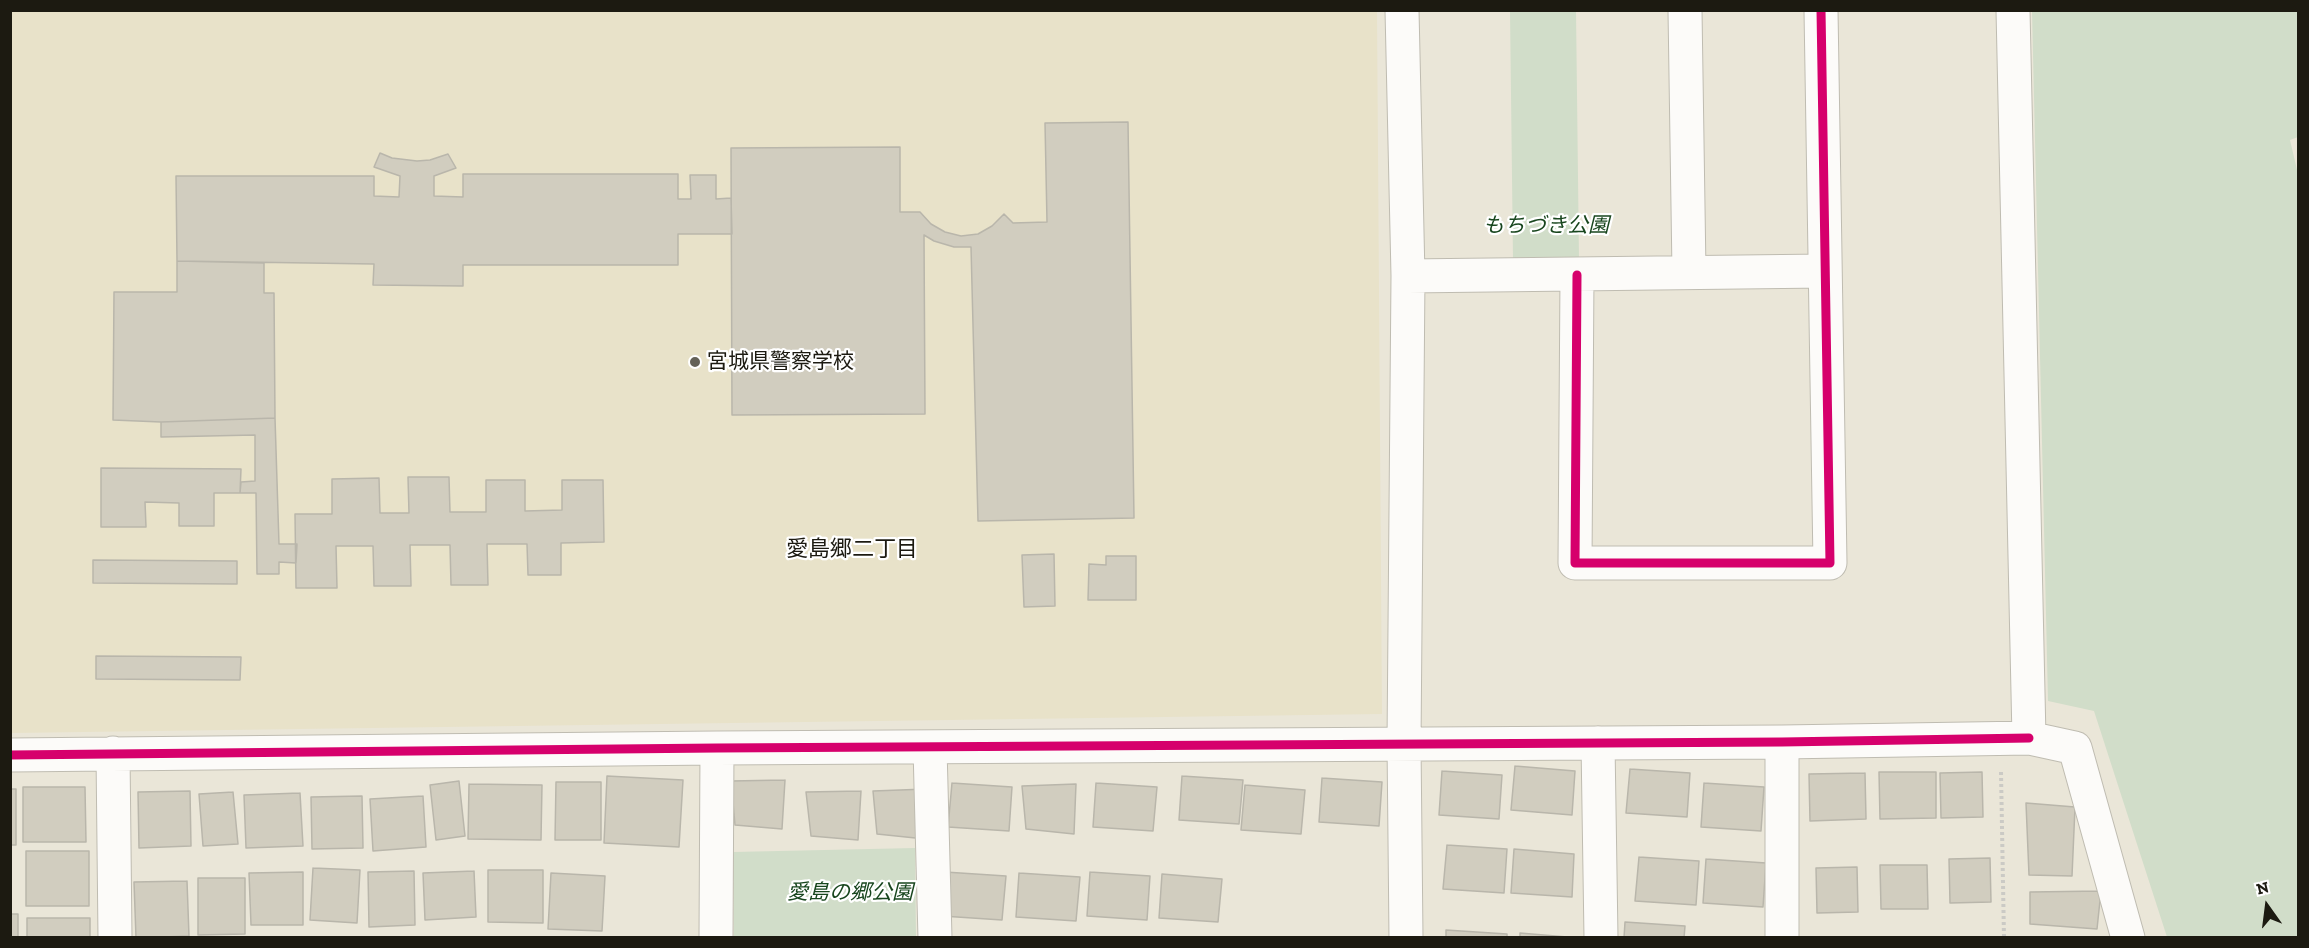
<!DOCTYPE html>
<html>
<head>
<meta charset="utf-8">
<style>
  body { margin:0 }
  #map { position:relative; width:2309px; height:948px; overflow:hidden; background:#eae6d8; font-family:"Zilla Slab",serif }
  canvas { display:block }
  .frame { position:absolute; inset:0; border:12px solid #1c1a11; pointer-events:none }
  .north { position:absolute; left:2237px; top:876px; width:60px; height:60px; -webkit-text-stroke:4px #fff; paint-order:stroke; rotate:346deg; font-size:16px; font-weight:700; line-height:24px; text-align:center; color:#1c1a11 }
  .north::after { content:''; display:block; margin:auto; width:21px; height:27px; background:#1c1a11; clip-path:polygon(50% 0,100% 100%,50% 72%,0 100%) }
</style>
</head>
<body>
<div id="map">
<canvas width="2309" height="948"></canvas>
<div class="frame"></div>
<div class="north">N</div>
</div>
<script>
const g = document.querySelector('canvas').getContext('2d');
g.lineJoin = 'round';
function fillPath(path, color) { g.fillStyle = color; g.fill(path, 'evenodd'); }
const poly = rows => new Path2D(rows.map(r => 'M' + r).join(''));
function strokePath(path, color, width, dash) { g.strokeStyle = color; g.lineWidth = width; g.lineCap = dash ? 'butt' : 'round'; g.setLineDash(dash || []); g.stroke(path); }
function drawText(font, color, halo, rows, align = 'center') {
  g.font = font + ' "Zilla Slab","Noto Sans JP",serif'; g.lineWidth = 4.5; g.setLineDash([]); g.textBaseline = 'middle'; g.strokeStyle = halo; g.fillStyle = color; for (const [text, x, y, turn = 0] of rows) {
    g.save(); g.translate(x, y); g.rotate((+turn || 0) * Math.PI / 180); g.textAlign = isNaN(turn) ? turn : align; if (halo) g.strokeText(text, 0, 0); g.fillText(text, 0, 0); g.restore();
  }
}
fillPath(poly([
  [10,11,1377,11,1382,714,11,733]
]), '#e8e2c9');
fillPath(poly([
  [1510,11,1576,11,1579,260,1513,260],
  [2032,11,2298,11,2298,137,2290,140,2298,174,2298,937,2167,937,2094,711,2048,701],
  [915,848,916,937,734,937,733,852]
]), '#d1ddc9');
const building = poly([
  [1128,122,1134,518,978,521,971,247,954,247,934,241,924,235,925,414,732,415,731,148,900,147,900,212,920,212,931,224,945,232,961,236,978,234,992,226,1004,214,1013,223,1047,222,1045,123,1128,122],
  [380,153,392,158,417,161,430,160,448,154,456,168,434,176,434,196,463,197,463,174,678,174,678,199,691,199,690,175,716,175,716,199,731,198,732,234,678,234,678,265,463,265,463,286,373,285,374,264,177,261,176,176,374,176,374,196,399,197,400,176,374,167,380,153],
  [177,261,264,263,264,293,274,293,275,418,161,422,113,420,114,292,177,292,177,261],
  [275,418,279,544,297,544,296,563,279,562,279,574,257,574,256,493,240,493,241,482,255,481,255,435,161,437,161,422,275,418],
  [101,468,241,469,240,493,214,493,214,526,179,526,179,503,145,502,146,527,101,527,101,468],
  [408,477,449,477,450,512,486,512,486,480,525,480,525,511,562,510,562,480,603,480,604,542,561,543,561,575,528,575,527,544,487,544,488,585,451,585,450,545,410,545,411,586,374,586,373,546,336,546,337,588,296,588,295,514,332,514,332,479,379,478,380,513,409,513,408,477],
  [1054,554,1055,606,1024,607,1022,555,1054,554],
  [1106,556,1136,556,1136,600,1088,600,1089,564,1106,565,1106,556],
  [93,560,237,561,237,584,93,583,93,560],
  [96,656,241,657,240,680,96,679,96,656],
  [1515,766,1575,771,1572,815,1511,810,1515,766],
  [1630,769,1690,773,1687,817,1626,813,1630,769],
  [1442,771,1502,775,1499,819,1439,815,1442,771],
  [1879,772,1936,772,1936,818,1880,819,1879,772],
  [1982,772,1983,817,1941,818,1940,773,1982,772],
  [1865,773,1866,819,1810,821,1809,774,1865,773],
  [607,776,683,780,679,847,604,843,607,776],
  [1182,776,1243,780,1239,824,1179,820,1182,776],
  [1322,778,1382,782,1379,826,1319,822,1322,778],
  [785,780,782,829,735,825,731,781,785,780],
  [459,781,465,836,436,840,430,785,459,781],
  [556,782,601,782,601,840,555,840,556,782],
  [952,783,1012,787,1009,831,948,827,952,783],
  [1096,783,1157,787,1153,831,1093,827,1096,783],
  [1704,783,1764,787,1761,831,1701,827,1704,783],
  [469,784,542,785,541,840,468,839,469,784],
  [1076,784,1074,834,1026,829,1022,786,1076,784],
  [1245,785,1305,790,1301,834,1241,830,1245,785],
  [23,787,85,787,86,842,23,842,23,787],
  [10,789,16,789,16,845,10,845,10,789],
  [927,789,925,839,877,834,873,791,927,789],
  [190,791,191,846,139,848,138,792,190,791],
  [861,791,858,840,811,836,806,792,861,791],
  [233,792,238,844,203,846,199,794,233,792],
  [300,793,303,846,246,848,244,795,300,793],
  [362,796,363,848,312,849,311,797,362,796],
  [423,796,426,847,373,851,370,799,423,796],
  [2026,803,2075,807,2072,876,2029,875,2026,803],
  [1447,845,1507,849,1504,893,1443,889,1447,845],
  [1514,849,1574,854,1572,897,1511,893,1514,849],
  [26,851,89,851,89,906,26,906,26,851],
  [1639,857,1699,861,1696,905,1635,901,1639,857],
  [1990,858,1991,902,1950,903,1949,859,1990,858],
  [1706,859,1766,863,1763,907,1703,903,1706,859],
  [1880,865,1927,865,1928,909,1881,909,1880,865],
  [1857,867,1858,912,1817,913,1816,868,1857,867],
  [313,868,360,870,357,923,310,920,313,868],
  [488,870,543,870,543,923,488,922,488,870],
  [414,871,415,925,369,927,368,872,414,871],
  [474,871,476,917,425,920,423,873,474,871],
  [303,872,303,925,251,925,249,873,303,872],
  [945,872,1006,876,1002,920,942,916,945,872],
  [1090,872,1150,876,1147,920,1087,916,1090,872],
  [551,873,605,876,602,931,548,929,551,873],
  [1019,873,1080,877,1076,921,1016,917,1019,873],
  [1162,874,1222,879,1218,922,1159,918,1162,874],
  [198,878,245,878,245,934,198,935,198,878],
  [187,881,189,936,136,938,134,882,187,881],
  [2101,891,2097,929,2030,924,2030,892,2101,891],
  [10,914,18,914,18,938,10,938,10,914],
  [27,918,90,918,90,938,27,938,27,918],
  [1625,922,1685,926,1684,938,1624,938,1625,922],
  [1446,930,1507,934,1507,938,1446,938,1446,930],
  [1520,933,1579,938,1520,938,1520,933]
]);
fillPath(building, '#d1cdbf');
strokePath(building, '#b9b6ab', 1.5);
const street = poly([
  [1402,10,1408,276,1404,743,1406,938],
  [1685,10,1689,272],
  [2013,10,2029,738,2075,748,2128,938],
  [1577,275,1575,563,1830,563,1821,10],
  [1408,276,1824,271],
  [1782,742,1782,938],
  [1598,743,1601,938],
  [930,748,935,938],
  [113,753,115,938],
  [10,755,717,748,1782,742,2029,738],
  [716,938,717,748]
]);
strokePath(street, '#bfbcb1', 35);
strokePath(poly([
  [2001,772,2004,938]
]), '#cbcac5', 4, [3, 3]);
strokePath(street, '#fcfbf9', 33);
strokePath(poly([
  [1577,275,1575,563,1830,563,1821,10],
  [10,755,717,748,1782,742,2029,738]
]), '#d6006c', 9);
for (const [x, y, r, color] of [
  [695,362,6,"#646157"]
]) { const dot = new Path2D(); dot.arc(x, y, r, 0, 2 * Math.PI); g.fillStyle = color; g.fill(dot); strokePath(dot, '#fff', 2); }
drawText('italic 21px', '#18461e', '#fff', [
  ["もちづき公園",1546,226],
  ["愛島の郷公園",850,893]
]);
drawText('21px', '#1c1a11', '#fff', [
  ["宮城県警察学校",707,362]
], 'left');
drawText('22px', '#1c1a11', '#fff', [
  ["愛島郷二丁目",852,550]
]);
</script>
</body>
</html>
